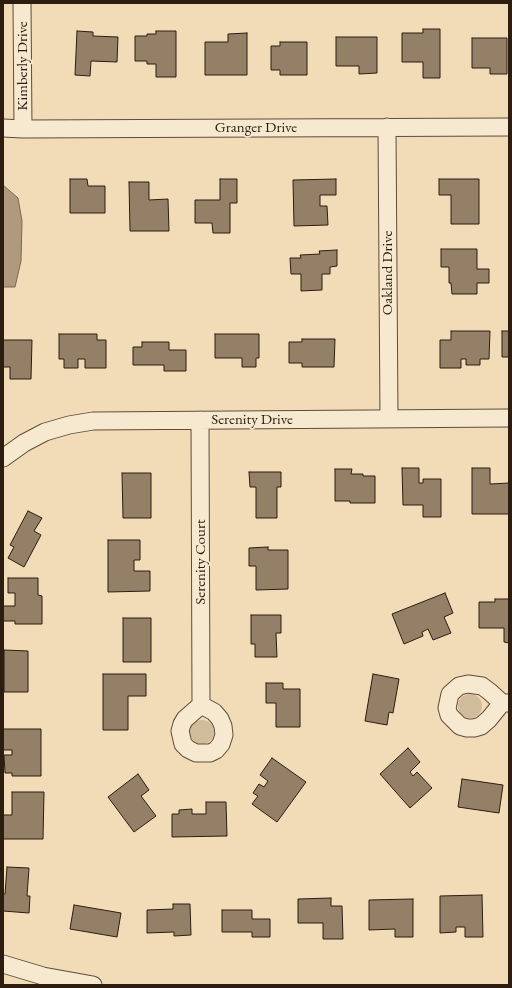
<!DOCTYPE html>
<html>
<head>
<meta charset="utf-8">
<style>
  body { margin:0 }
  #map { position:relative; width:512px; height:988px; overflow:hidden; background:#f2dbb7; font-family:"EB Garamond",serif }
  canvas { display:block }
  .frame { position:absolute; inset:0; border:4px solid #2c1d10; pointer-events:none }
</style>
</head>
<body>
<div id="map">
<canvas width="512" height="988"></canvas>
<div class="frame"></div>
</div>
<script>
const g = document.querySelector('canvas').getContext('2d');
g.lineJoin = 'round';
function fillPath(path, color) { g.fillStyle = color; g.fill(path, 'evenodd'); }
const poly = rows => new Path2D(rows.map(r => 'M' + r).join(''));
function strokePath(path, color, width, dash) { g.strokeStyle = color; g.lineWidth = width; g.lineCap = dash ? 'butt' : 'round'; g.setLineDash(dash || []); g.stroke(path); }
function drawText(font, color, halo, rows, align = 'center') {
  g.font = font + ' "EB Garamond",serif'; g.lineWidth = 3.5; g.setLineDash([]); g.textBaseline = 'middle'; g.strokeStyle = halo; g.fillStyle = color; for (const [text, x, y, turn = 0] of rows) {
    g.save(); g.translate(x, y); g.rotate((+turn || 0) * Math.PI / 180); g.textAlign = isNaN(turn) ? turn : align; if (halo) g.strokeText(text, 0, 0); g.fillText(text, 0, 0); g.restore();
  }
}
fillPath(poly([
  '458 706a12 12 0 1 1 24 0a12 12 0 1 1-24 0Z',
  '190 732a12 12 0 1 1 24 0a12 12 0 1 1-24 0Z'
]), '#d0bb9b');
const water = poly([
  [3,185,18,198,22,221,21,261,15,287,3,287,3,185]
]);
fillPath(water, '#af9a7e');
strokePath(water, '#7b6852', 1);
const building = poly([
  [423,29,440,29,440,78,423,78,423,62,402,62,402,33,423,33,423,29],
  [77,31,93,32,93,36,118,37,117,62,91,61,90,76,75,75,77,31],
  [156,31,176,31,176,77,156,77,156,64,147,64,147,61,135,61,135,36,147,36,147,34,156,34,156,31],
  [247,33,247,75,205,75,205,42,228,42,228,34,247,33],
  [336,37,377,37,377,73,359,74,359,66,336,66,336,37],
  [472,38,507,38,507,74,490,74,490,68,472,68,472,38],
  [280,42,307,42,307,75,280,75,280,70,271,70,271,46,280,46,280,42],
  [70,179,87,179,88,186,105,186,105,213,70,213,70,179],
  [220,179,237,179,237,203,230,203,230,233,213,233,212,223,195,223,195,200,220,200,220,179],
  [336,179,336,195,320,195,320,206,327,206,328,225,294,226,293,180,336,179],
  [439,179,479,179,479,224,451,224,451,195,439,195,439,179],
  [129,182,149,182,149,200,168,199,169,231,130,231,129,182],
  [441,249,477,249,477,269,489,269,489,283,477,283,477,294,452,294,451,283,449,283,449,267,441,267,441,249],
  [337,250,337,266,330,267,330,274,322,274,322,290,301,291,301,274,291,274,290,258,301,258,300,255,320,254,319,251,337,250],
  [451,331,490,331,489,359,480,359,480,365,466,365,466,359,461,359,461,368,440,368,440,340,451,340,451,331],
  [502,331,509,331,509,357,502,357,502,331],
  [59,334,97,334,97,340,106,340,106,368,85,368,85,359,78,359,78,368,64,368,64,359,59,359,59,334],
  [215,334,259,334,259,358,256,358,256,367,242,367,242,358,215,358,215,334],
  [302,339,335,339,334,367,302,367,302,363,289,363,289,342,302,342,302,339],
  [3,340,32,340,31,379,10,379,10,367,3,367,3,340],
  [142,342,169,342,169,350,186,350,186,371,164,371,164,365,133,365,133,347,142,347,142,342],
  [402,468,419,468,419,483,423,483,423,479,441,479,441,517,423,517,423,505,403,505,402,468],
  [472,468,490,468,490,484,509,483,509,514,472,514,472,468],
  [335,469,352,469,351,474,363,474,363,476,375,476,375,503,350,503,350,501,335,501,335,469],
  [249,472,281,472,281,487,277,487,277,518,256,518,256,487,250,487,249,472],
  [122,473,151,473,151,518,123,518,122,473],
  [28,511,42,518,34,531,41,535,24,567,8,558,14,547,10,545,28,511],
  [108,540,140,540,140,560,134,560,134,571,150,571,150,591,108,592,108,540],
  [268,547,268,550,288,550,288,589,256,590,256,566,249,566,249,548,268,547],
  [8,578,38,578,38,595,42,596,42,624,15,624,15,621,3,621,3,606,15,606,15,593,8,593,8,578],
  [445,593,453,613,444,617,451,633,433,640,428,629,422,632,423,636,404,644,392,614,445,593],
  [495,599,509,599,509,643,504,642,504,628,479,628,479,602,495,602,495,599],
  [251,615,281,615,281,633,276,633,277,657,255,657,255,644,251,644,251,615],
  [123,618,151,618,151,662,123,662,123,618],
  [4,650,28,651,28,692,4,692,4,650],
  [103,674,146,674,146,696,128,696,128,730,103,730,103,674],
  [373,674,399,679,393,713,389,712,387,725,365,721,373,674],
  [266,683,283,683,283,689,300,689,300,727,276,727,276,703,266,703,266,683],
  [3,729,41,729,41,776,12,776,12,773,5,773,4,755,12,755,12,750,3,750,3,729],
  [408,748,420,762,410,772,413,776,417,772,432,788,410,808,380,774,408,748],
  [272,758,306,782,277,822,252,804,258,796,253,793,259,784,264,787,268,781,260,775,272,758],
  [138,774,149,790,141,796,156,816,134,832,108,797,138,774],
  [462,779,503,785,499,813,458,807,462,779],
  [12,792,44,792,43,839,3,839,3,815,12,815,12,792],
  [206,802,226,802,227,836,172,837,172,814,179,814,179,810,192,809,192,814,206,814,206,802],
  [7,867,29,868,27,896,30,896,29,913,3,911,3,894,5,894,7,867],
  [482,895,483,937,465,937,465,927,456,927,456,932,440,933,440,896,482,895],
  [331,898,331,906,342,906,343,939,323,939,323,923,298,923,298,899,331,898],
  [413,899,413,937,395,937,395,929,369,930,369,900,413,899],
  [173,904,190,904,191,935,174,936,174,932,147,933,147,910,173,909,173,904],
  [74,905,121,913,117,937,70,929,74,905],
  [222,910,252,910,252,919,270,919,270,937,252,937,252,932,222,932,222,910]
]);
fillPath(building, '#938067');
strokePath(building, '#2c1d10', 1);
const minor = poly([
  [22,3,23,129],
  [387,127,389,419],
  [3,128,23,129,509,127],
  [200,420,201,705,185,719,182,724,180,731,183,744,188,749,196,753,210,753,216,750,221,744,224,735,223,726,220,719,214,712,201,705],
  [3,458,24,443,45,432,69,425,93,421,509,418],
  [502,703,489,719,481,726,474,728,467,728,460,726,449,715,447,708,450,694,459,686,468,684,482,686,490,692,502,703,509,703],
  [3,964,43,976,93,985]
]);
strokePath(minor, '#5e4c3a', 19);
strokePath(minor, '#f7e8d0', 17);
drawText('15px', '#2c1d10', '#f7e8d0', [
  ["Kimberly Drive",23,66,-90],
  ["Granger Drive",256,128],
  ["Oakland Drive",388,273,-90],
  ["Serenity Drive",252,420],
  ["Serenity Court",201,562,-90]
]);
</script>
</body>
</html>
